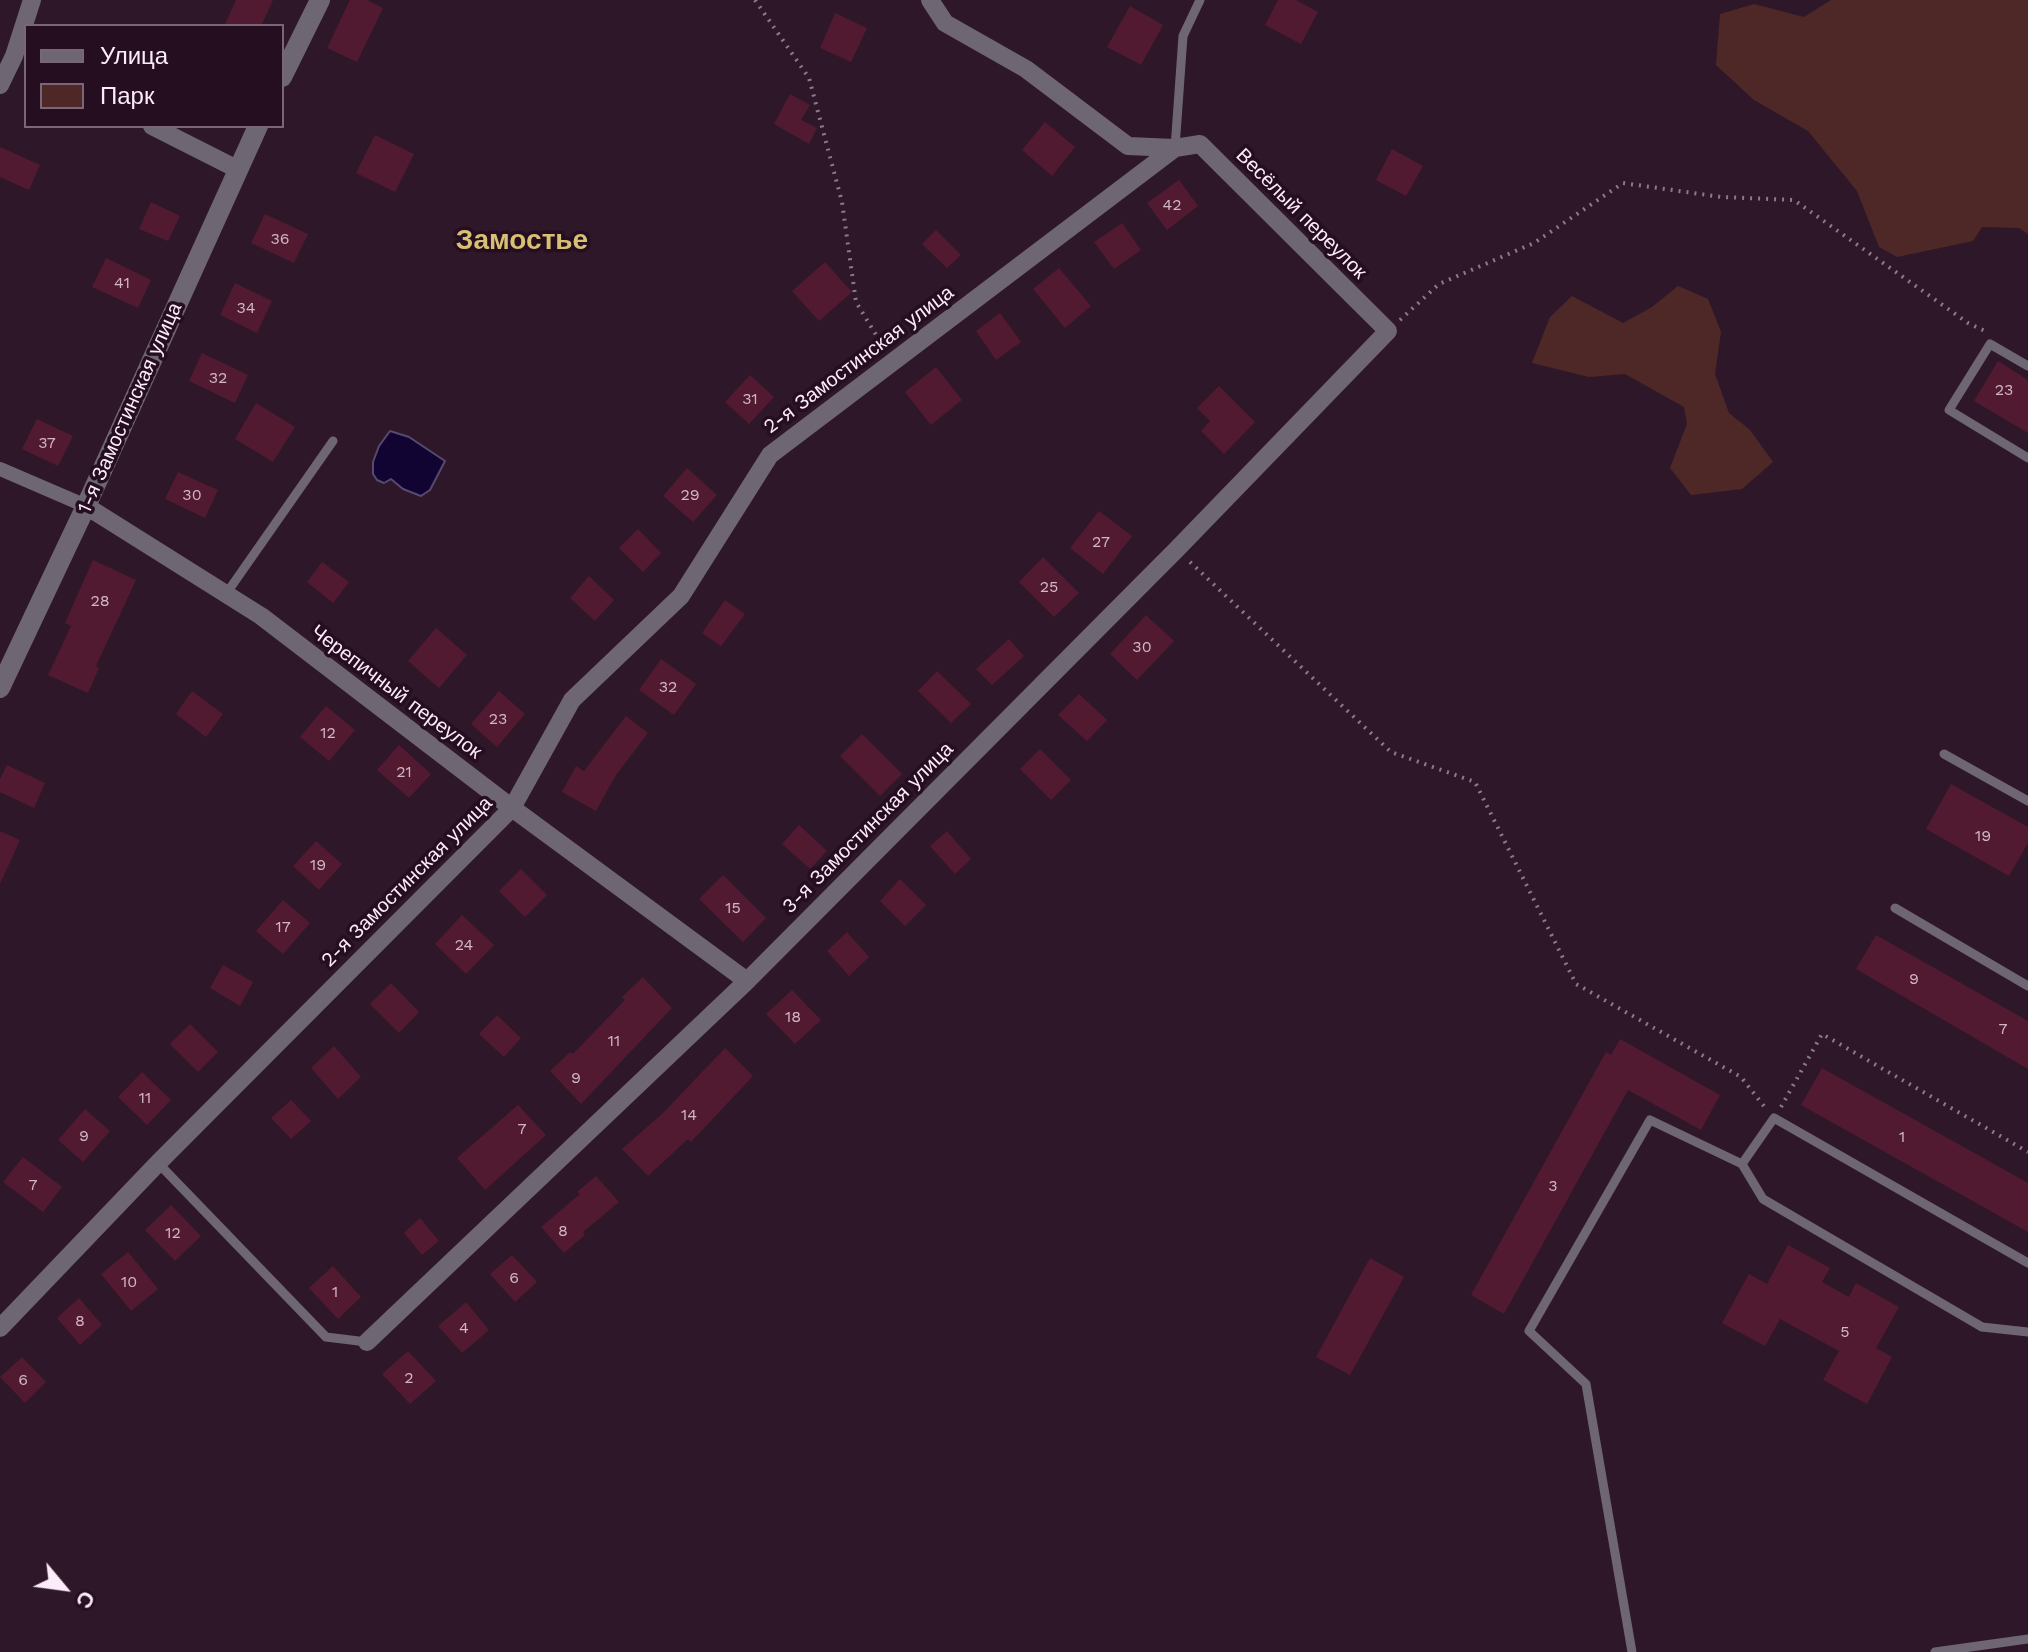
<!DOCTYPE html>
<html>
<head>
<meta charset="utf-8">
<style>
  body { margin:0 }
  #map { position:relative; width:2028px; height:1652px; overflow:hidden; background:#2f172a; font-family:"Work Sans",sans-serif }
  canvas { display:block }
  .legend { position:absolute; left:24px; top:24px; width:260px; height:104px; box-sizing:border-box; background:#240e20; border:2px solid #7a6676; margin:0; padding:10px 14px; list-style:none; font-size:24px; color:#fcebf8 }
  .legend li { display:flex; align-items:center; gap:16px; height:40px }
  .legend b { width:40px; border:2px solid #7a6676 }
  .north { position:absolute; left:24px; top:1548px; width:80px; height:80px; -webkit-text-stroke:6px #240e20; paint-order:stroke; rotate:119deg; font-size:22px; font-weight:700; line-height:32px; text-align:center; color:#fcebf8 }
  .north::after { content:''; display:block; margin:auto; width:28px; height:36px; background:#fcebf8; clip-path:polygon(50% 0,100% 100%,50% 72%,0 100%) }
</style>
</head>
<body>
<div id="map">
<canvas width="2028" height="1652"></canvas>
<ul class="legend">
<li><b style="height:10px;background:#6e6773"></b>Улица</li>
<li><b style="height:22px;background:#4e2827"></b>Парк</li>
</ul>
<div class="north">С</div>
</div>
<script>
const g = document.querySelector('canvas').getContext('2d');
g.lineJoin = 'round';
function fillPath(path, color) { g.fillStyle = color; g.fill(path, 'evenodd'); }
const poly = rows => new Path2D(rows.map(r => 'M' + r).join(''));
function strokePath(path, color, width, dash) { g.strokeStyle = color; g.lineWidth = width; g.lineCap = dash ? 'butt' : 'round'; g.setLineDash(dash || []); g.stroke(path); }
function drawText(font, color, halo, rows, align = 'center') {
  g.font = font + ' "Work Sans",sans-serif'; g.lineWidth = 7; g.setLineDash([]); g.textBaseline = 'middle'; g.strokeStyle = halo; g.fillStyle = color; for (const [text, x, y, turn = 0] of rows) {
    g.save(); g.translate(x, y); g.rotate((+turn || 0) * Math.PI / 180); g.textAlign = isNaN(turn) ? turn : align; if (halo) g.strokeText(text, 0, 0); g.fillText(text, 0, 0); g.restore();
  }
}
fillPath(poly([
  [1831,0,2028,0,2028,234,2019,228,1982,227,1973,241,1897,257,1879,247,1857,191,1808,131,1754,100,1716,65,1720,14,1754,4,1804,17],
  [1678,286,1708,299,1721,332,1715,374,1729,413,1750,430,1773,462,1742,489,1691,495,1670,468,1687,424,1684,407,1625,374,1589,377,1532,363,1550,317,1572,296,1623,323,1652,307]
]), '#4e2827');
const water = poly([
  [390,431,409,437,445,461,430,490,421,496,403,489,391,479,384,483,377,480,373,474,373,462,379,446,390,431]
]);
fillPath(water, '#110433');
strokePath(water, '#58496e', 2);
fillPath(poly([
  [236,0,273,0,261,26,224,26],
  [350,0,367,0,383,8,357,62,327,48],
  [1278,0,1296,0,1318,12,1301,44,1265,25],
  [1130,6,1163,25,1141,65,1107,47],
  [835,13,867,28,851,62,820,48],
  [790,94,810,105,801,120,817,128,809,144,774,124],
  [1045,122,1075,147,1052,176,1022,150],
  [375,135,414,154,395,192,356,173],
  [0,147,40,165,29,190,0,177],
  [1392,149,1423,166,1406,196,1376,180],
  [1179,180,1198,206,1167,230,1147,203],
  [151,202,180,216,168,241,139,229],
  [265,214,308,234,294,263,251,243],
  [1122,223,1141,250,1114,269,1094,242],
  [936,230,961,255,947,268,922,244],
  [106,258,151,280,138,308,92,287],
  [825,262,852,292,819,321,792,291],
  [1059,268,1091,306,1065,328,1033,289],
  [235,283,272,301,257,333,220,315],
  [1000,313,1021,342,996,360,976,331],
  [202,353,248,375,235,403,189,381],
  [1998,361,2028,380,2028,433,1974,401],
  [936,367,962,400,931,425,905,392],
  [750,375,774,397,749,424,725,402],
  [1219,386,1255,422,1224,454,1201,431,1210,421,1197,408],
  [256,403,295,427,273,462,235,439],
  [37,419,73,436,58,466,22,449],
  [687,468,717,495,693,522,663,496],
  [178,472,218,490,205,518,165,499],
  [1099,511,1132,536,1103,574,1070,548],
  [638,529,661,553,643,572,619,548],
  [1043,557,1079,593,1054,617,1019,582],
  [93,560,136,580,96,666,99,668,88,693,48,675,71,626,65,623],
  [322,562,349,582,333,603,307,582],
  [589,576,614,600,595,621,570,598],
  [725,600,745,614,721,646,702,633],
  [1146,615,1174,641,1137,680,1110,654],
  [436,628,467,655,439,688,408,661],
  [1009,639,1024,656,992,685,976,669],
  [661,659,696,684,674,715,639,690],
  [937,671,971,704,951,723,918,691],
  [192,691,223,714,206,737,176,714],
  [499,691,525,714,497,747,471,724],
  [1079,694,1107,720,1087,741,1058,715],
  [326,706,355,730,329,761,300,737],
  [626,716,648,733,616,775,596,811,562,792,576,766,584,771],
  [862,734,902,774,880,796,840,756],
  [399,745,431,774,409,798,377,770],
  [1040,749,1071,780,1051,800,1020,769],
  [7,765,45,783,34,808,0,792,0,779],
  [1951,784,2028,827,2028,843,2009,876,1926,829],
  [799,825,827,851,810,869,782,844],
  [0,831,20,840,0,884],
  [947,831,971,859,955,874,930,846],
  [316,841,342,864,319,890,293,866],
  [521,869,547,895,525,917,499,891],
  [723,875,766,918,743,942,699,899],
  [900,879,926,905,905,926,880,901],
  [283,900,310,923,283,954,256,931],
  [462,915,494,945,466,974,435,944],
  [847,932,869,957,849,976,827,951],
  [1876,935,2028,1021,2028,1069,1856,969],
  [223,965,253,982,240,1006,210,988],
  [643,977,672,1008,581,1104,550,1071,570,1052,573,1054,625,1000,622,997],
  [391,983,419,1012,399,1033,370,1004],
  [792,990,821,1020,795,1044,766,1014],
  [497,1015,521,1038,504,1057,479,1034],
  [190,1024,218,1052,198,1072,170,1044],
  [1620,1039,1720,1095,1701,1130,1628,1090,1504,1314,1471,1295,1606,1052,1611,1055],
  [334,1046,361,1077,338,1099,311,1068],
  [725,1048,753,1076,691,1142,688,1139,648,1176,622,1149,663,1113],
  [1822,1068,2028,1183,2028,1232,1801,1105],
  [142,1072,171,1100,147,1125,118,1097],
  [291,1100,311,1121,291,1139,271,1118],
  [518,1105,546,1135,485,1190,457,1158],
  [85,1109,110,1131,83,1162,58,1140],
  [23,1157,62,1187,43,1212,3,1182],
  [596,1176,619,1202,583,1232,585,1235,564,1253,541,1227,580,1194,577,1192],
  [171,1205,201,1236,175,1261,145,1230],
  [420,1218,439,1241,422,1255,404,1233],
  [1788,1245,1830,1268,1822,1282,1849,1297,1856,1283,1899,1307,1876,1348,1892,1357,1867,1404,1823,1380,1839,1351,1780,1319,1765,1346,1722,1323,1749,1274,1767,1284],
  [128,1252,158,1289,131,1311,101,1274],
  [512,1255,537,1282,515,1302,490,1274],
  [1370,1258,1404,1277,1350,1375,1316,1357],
  [333,1266,361,1297,338,1319,309,1288],
  [79,1298,102,1325,80,1345,57,1318],
  [466,1302,489,1330,462,1353,438,1326],
  [408,1351,436,1381,410,1404,382,1374],
  [22,1357,46,1382,25,1403,0,1377]
]), '#511a30');
strokePath(poly([
  [755,0,809,78,842,202,856,302,884,348],
  [1400,320,1439,284,1534,243,1623,183,1721,197,1794,200,1968,323,1985,331],
  [1190,562,1391,752,1475,782,1576,984,1741,1077,1767,1110],
  [1781,1107,1822,1034,2028,1152]
]), '#8e7989', 4, [2, 6]);
strokePath(poly([
  [1175,148,1183,36,1200,0],
  [2028,366,1990,344,1949,410,2028,458],
  [226,594,333,441],
  [1944,754,2028,801],
  [1895,908,2028,986],
  [158,1163,326,1337,367,1342],
  [1742,1164,1763,1199,1982,1327,2028,1332],
  [1632,1652,1586,1384,1529,1331,1650,1120,1742,1164,1774,1118,2028,1263],
  [1935,1652,2028,1639]
]), '#6e6773', 9);
strokePath(poly([
  [0,469,86,506]
]), '#6e6773', 14);
strokePath(poly([
  [0,85,14,56,32,0],
  [152,126,237,169],
  [86,506,261,616,512,808,747,981],
  [0,1328,158,1163,512,808,572,700,681,596,770,455,1175,148],
  [367,1342,747,981,1177,549,1388,331,1200,144,1175,148,1128,146,1026,69,945,23,930,0]
]), '#6e6773', 18);
strokePath(poly([
  [282,77,320,0],
  [0,688,86,506,258,126]
]), '#6e6773', 20);
drawText('16px', '#d1b7c6', null, [
  ["42",1172,205],
  ["36",280,239],
  ["41",122,283],
  ["34",246,308],
  ["32",218,378],
  ["23",2004,390],
  ["31",750,399],
  ["37",47,443],
  ["30",192,495],
  ["29",690,495],
  ["27",1101,542],
  ["25",1049,587],
  ["28",100,601],
  ["30",1142,647],
  ["32",668,687],
  ["23",498,719],
  ["12",328,733],
  ["21",404,772],
  ["19",1983,836],
  ["19",318,865],
  ["15",733,908],
  ["17",283,927],
  ["24",464,945],
  ["9",1914,979],
  ["18",793,1017],
  ["7",2003,1029],
  ["11",614,1041],
  ["9",576,1078],
  ["11",145,1098],
  ["14",689,1115],
  ["7",522,1129],
  ["9",84,1136],
  ["1",1902,1137],
  ["7",33,1185],
  ["3",1553,1186],
  ["8",563,1231],
  ["12",173,1233],
  ["6",514,1278],
  ["10",129,1282],
  ["1",335,1292],
  ["8",80,1321],
  ["4",464,1328],
  ["5",1845,1332],
  ["2",409,1378],
  ["6",23,1380]
]);
drawText('20px', '#fcebf8', '#240e20', [
  ["Весёлый переулок",1301,214,45],
  ["2-я Замостинская улица",859,360,-37],
  ["1-я Замостинская улица",130,408,-66],
  ["Черепичный переулок",396,692,37],
  ["3-я Замостинская улица",868,828,-45],
  ["2-я Замостинская улица",407,882,-45]
]);
drawText('bold 28px', '#d7bf73', '#240e20', [
  ["Замостье",522,241]
]);
</script>
</body>
</html>
